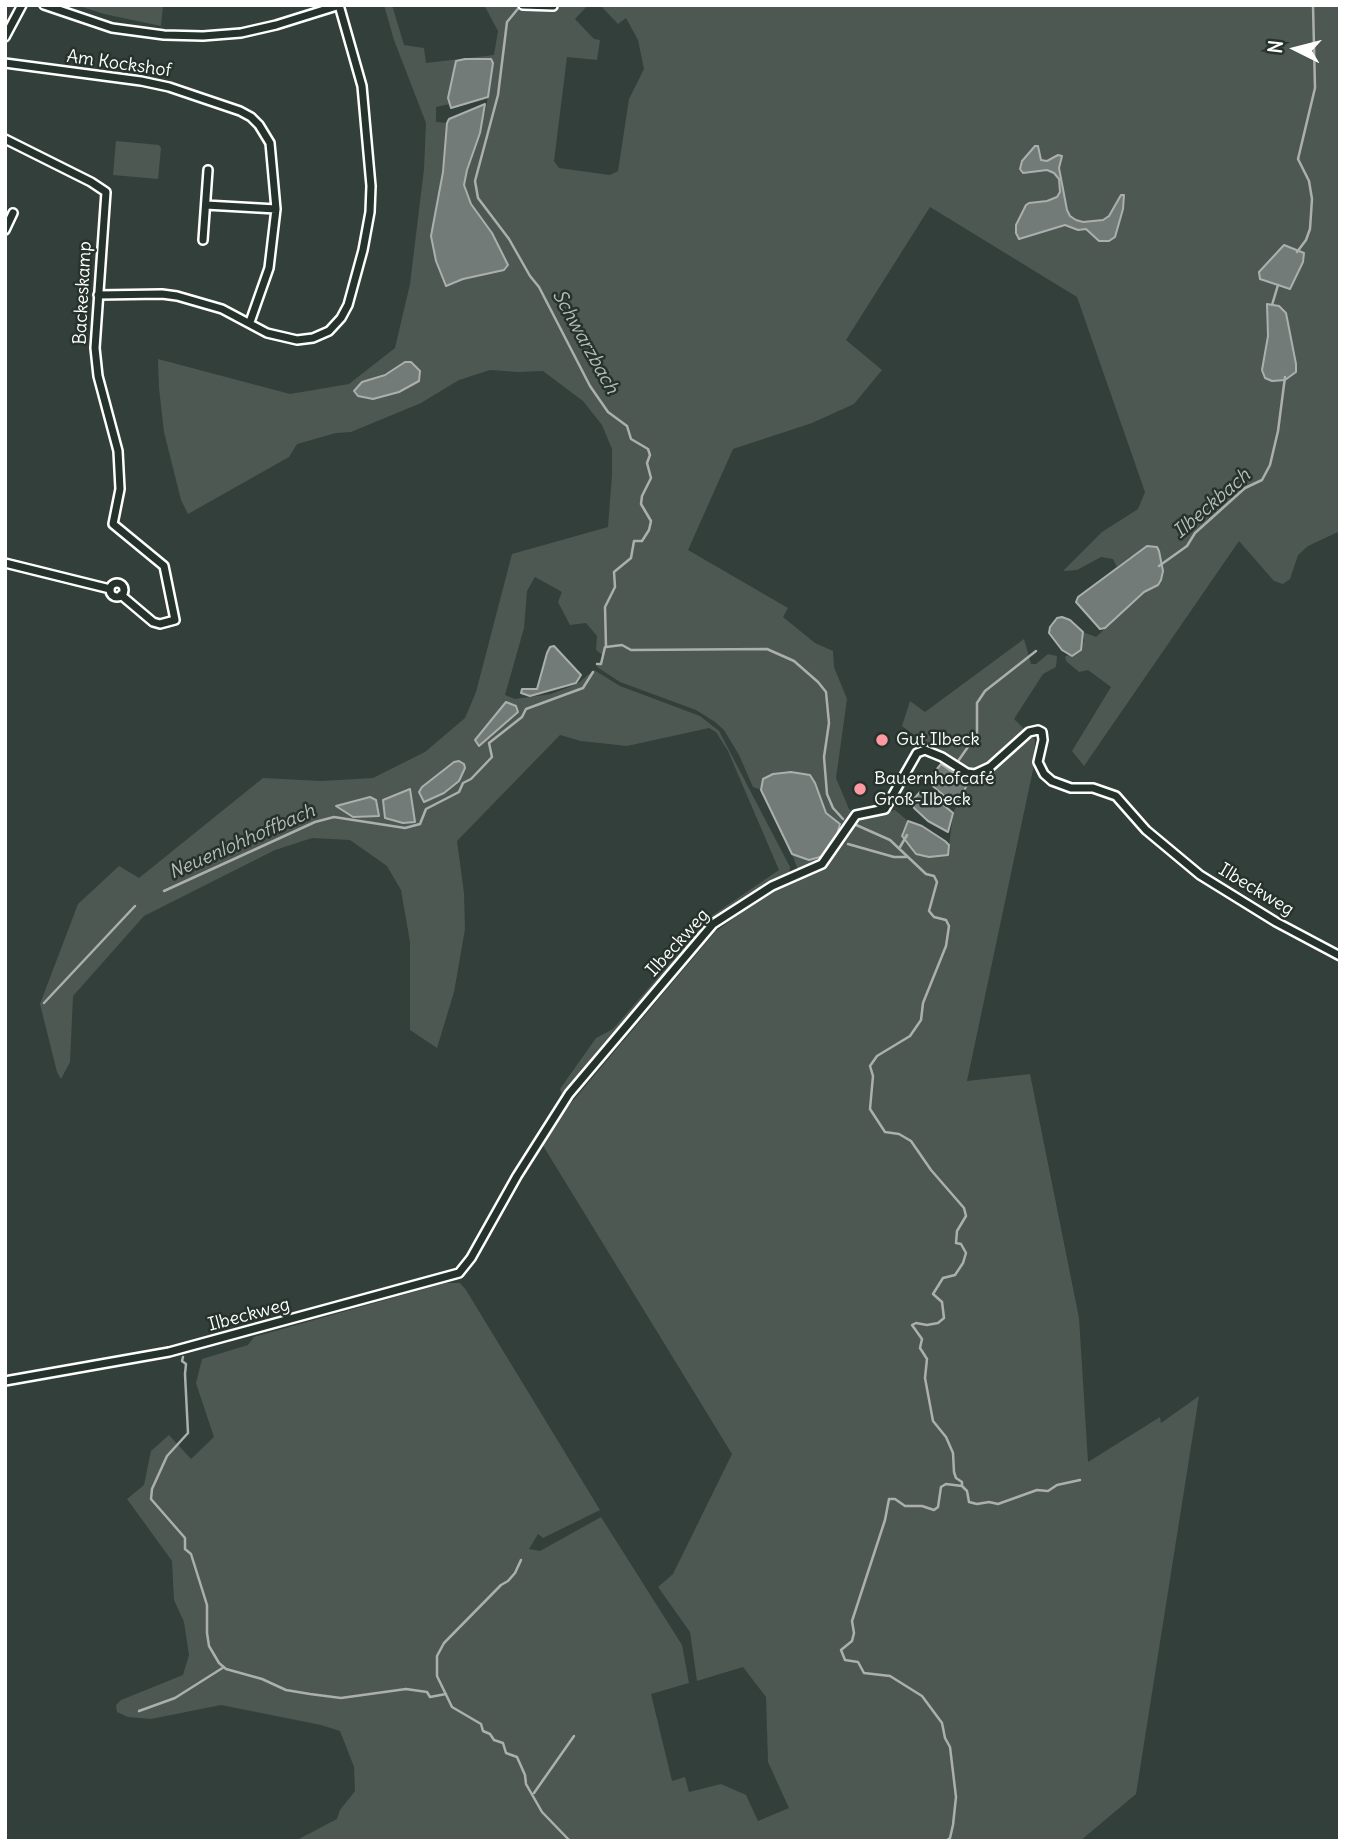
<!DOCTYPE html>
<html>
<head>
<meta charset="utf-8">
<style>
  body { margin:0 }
  #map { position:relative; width:1345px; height:1846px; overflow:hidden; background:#333f3a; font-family:Delius,sans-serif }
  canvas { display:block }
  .frame { position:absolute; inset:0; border:7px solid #fff; pointer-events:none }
  .north { position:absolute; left:1261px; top:14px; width:70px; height:70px; -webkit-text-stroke:5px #26332d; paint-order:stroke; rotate:276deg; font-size:19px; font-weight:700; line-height:28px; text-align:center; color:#fff }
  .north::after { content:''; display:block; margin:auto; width:24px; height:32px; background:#fff; clip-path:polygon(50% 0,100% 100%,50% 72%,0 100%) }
</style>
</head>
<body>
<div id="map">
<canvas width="1345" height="1846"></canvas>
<div class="frame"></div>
<div class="north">N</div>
</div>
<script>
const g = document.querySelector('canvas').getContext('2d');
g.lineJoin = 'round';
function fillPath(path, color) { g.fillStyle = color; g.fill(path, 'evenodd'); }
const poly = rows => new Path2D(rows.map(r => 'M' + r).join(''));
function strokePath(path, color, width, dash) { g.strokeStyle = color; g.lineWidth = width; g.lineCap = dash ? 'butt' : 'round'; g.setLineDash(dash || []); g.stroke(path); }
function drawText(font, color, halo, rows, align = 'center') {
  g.font = font + ' Delius,sans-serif'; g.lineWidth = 5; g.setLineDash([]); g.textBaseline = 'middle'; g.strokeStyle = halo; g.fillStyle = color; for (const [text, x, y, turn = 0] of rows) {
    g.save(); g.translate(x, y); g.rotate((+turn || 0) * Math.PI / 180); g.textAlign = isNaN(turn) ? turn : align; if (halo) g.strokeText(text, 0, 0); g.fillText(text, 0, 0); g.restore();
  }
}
fillPath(poly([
  [76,5,163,5,161,26,104,14],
  [384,5,392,5,404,45,424,48,426,63,494,55,498,31,484,5,588,5,575,19,594,39,600,40,597,60,567,57,554,161,559,168,610,175,618,171,629,99,644,69,638,40,626,18,618,24,600,5,1340,5,1340,531,1308,546,1298,555,1290,579,1283,584,1274,581,1239,541,1084,766,1072,751,1111,687,1088,670,1079,672,1066,661,1065,657,1068,655,1072,656,1084,641,1083,632,1096,637,1144,592,1158,585,1163,570,1159,551,1130,557,1117,567,1113,559,1101,557,1077,570,1063,571,1102,532,1138,509,1145,492,1077,297,930,207,846,340,882,370,854,404,812,423,733,449,688,550,788,608,783,617,815,643,833,651,834,667,847,699,836,778,849,809,862,819,895,810,908,821,902,832,904,836,940,856,948,855,953,813,968,783,984,783,970,777,902,726,910,701,925,712,1024,639,1031,664,1036,664,1048,654,1057,656,1056,667,1043,674,1014,719,1035,740,1034,765,967,1081,1030,1074,1079,1318,1088,1462,1160,1417,1161,1423,1199,1396,1136,1794,1080,1841,295,1841,337,1819,340,1810,355,1791,354,1767,340,1731,321,1725,221,1705,151,1719,128,1717,117,1712,116,1705,121,1700,183,1675,189,1655,184,1622,174,1600,172,1561,127,1499,144,1485,151,1451,169,1435,191,1459,214,1437,196,1383,202,1359,248,1345,254,1337,445,1283,460,1283,466,1290,600,1510,543,1538,538,1534,529,1549,540,1551,601,1517,682,1645,689,1683,651,1694,672,1781,685,1777,689,1792,721,1784,746,1795,758,1821,789,1808,768,1762,766,1697,743,1667,697,1681,690,1632,658,1587,673,1574,732,1454,542,1144,566,1109,715,932,774,888,801,878,792,854,809,860,826,813,815,783,763,779,761,790,753,787,739,755,724,730,715,722,696,710,620,682,597,667,604,656,596,650,597,636,586,623,570,625,558,602,562,592,535,577,527,591,524,628,505,695,515,699,551,694,577,684,594,670,620,686,700,716,719,731,790,867,789,876,713,924,562,1095,560,1089,596,1038,613,1029,710,917,779,870,728,751,716,732,709,728,627,746,581,741,560,735,457,841,464,893,465,929,454,992,437,1048,410,1030,410,942,401,890,387,866,350,840,312,838,275,850,144,916,73,996,70,1062,61,1079,57,1072,40,1004,78,904,119,866,139,878,263,778,321,781,373,778,425,752,465,718,476,692,512,554,608,527,612,475,612,449,602,425,583,401,543,371,518,372,490,370,459,380,421,403,351,432,336,433,297,444,289,457,188,514,181,500,164,432,159,388,158,359,290,394,349,384,395,348,410,284,424,169,426,123,394,40],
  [493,63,486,108,467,170,464,185,471,204,492,233,504,270,463,279,454,284,443,172,447,123,436,122,436,107,450,104,448,98,456,65],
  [394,370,419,381,399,392,373,399,354,391,362,382],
  [116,141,159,145,161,148,158,179,113,175]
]), '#4d5853');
const water = poly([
  [465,59,491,59,493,63,488,97,451,108,448,98,456,61,465,59],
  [485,104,480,133,467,170,464,185,471,204,492,233,508,265,504,270,463,279,446,286,436,261,431,236,443,172,447,123,449,119,485,104],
  [1035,146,1038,146,1041,160,1047,161,1058,155,1062,156,1059,168,1067,210,1070,216,1076,220,1083,222,1103,220,1109,216,1121,195,1124,195,1123,209,1115,237,1109,241,1099,241,1086,229,1078,230,1065,225,1019,239,1016,233,1016,225,1026,205,1029,203,1047,201,1057,197,1060,192,1059,179,1054,173,1047,170,1023,173,1020,169,1022,161,1035,146],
  [1284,245,1304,253,1303,262,1290,289,1260,279,1259,272,1284,245],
  [1267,304,1279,306,1286,313,1296,364,1296,372,1285,380,1272,381,1265,378,1262,370,1268,336,1267,304],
  [405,362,411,362,420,371,419,381,399,392,373,399,358,396,354,391,362,382,385,375,405,362],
  [1147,546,1157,547,1159,551,1163,571,1161,580,1158,585,1144,592,1105,628,1100,629,1076,602,1078,597,1147,546],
  [1062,617,1070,620,1083,632,1081,650,1072,656,1062,650,1049,633,1050,627,1057,618,1062,617],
  [554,646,581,675,576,683,530,696,521,693,522,689,537,689,547,653,550,647,554,646],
  [506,702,516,706,518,712,479,746,475,740,506,702],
  [459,761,464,764,465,768,459,781,444,793,424,802,419,792,422,787,454,762,459,761],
  [941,764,968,783,956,806,927,781,941,764],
  [791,772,810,775,815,783,826,813,840,824,835,841,824,856,809,860,792,854,761,790,763,779,773,774,791,772],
  [410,789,415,822,403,823,385,818,383,800,410,789],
  [927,791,953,813,948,832,928,821,914,808,913,800,920,792,927,791],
  [370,797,376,800,379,816,353,817,336,806,370,797],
  [908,821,922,826,945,841,949,845,948,855,929,857,916,854,902,836,908,821]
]);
fillPath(water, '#737b78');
strokePath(water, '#abb0ae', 2);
strokePath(poly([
  [521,5,507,22,498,95,475,181,478,198,509,239,530,276,539,287,590,386,608,412,627,426,631,439,648,449,650,455,647,463,651,478,642,496,641,504,651,521,649,530,642,541,634,541,631,558,614,572,615,587,605,607,606,647,622,645,631,650,767,649,794,661,818,682,826,692,829,723,824,757,827,794,833,808,843,819],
  [1297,252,1306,240,1310,229,1312,199,1309,181,1298,159,1315,88,1313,5],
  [1272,305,1278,285],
  [1159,566,1187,546,1195,533,1245,488,1262,480,1270,465,1278,431,1285,377],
  [597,664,601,664,605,647],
  [956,764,977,734,977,703,985,691,1036,651],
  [854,824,890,840,926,874,934,876,937,882,929,911,934,917,946,920,949,926,946,946,923,1003,921,1020,910,1036,877,1056,870,1066,873,1076,870,1109,885,1132,899,1134,911,1141,931,1170,964,1208,966,1216,957,1231,956,1243,961,1244,966,1253,963,1263,955,1275,943,1278,933,1294,942,1302,944,1318,938,1323,927,1325,916,1323,912,1325,922,1339,920,1348,927,1359,925,1378,933,1421,946,1437,953,1453,954,1472,956,1478,962,1482,962,1486,946,1484,941,1487,938,1507,934,1510,922,1506,905,1506,895,1499,889,1499,885,1520,852,1621,854,1633,852,1641,841,1650,845,1660,858,1662,864,1673,890,1676,922,1696,942,1723,945,1738,950,1747,956,1797,953,1825,950,1838,946,1841],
  [848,844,894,857,906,857],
  [900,847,907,835],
  [164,891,315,822,334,817,405,828,420,824,426,809,459,792,463,783,471,779,492,757,489,743,522,717,526,709,583,688,593,672],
  [44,1003,135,906],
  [183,1357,182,1361,186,1364,185,1374,188,1433,167,1456,152,1489,151,1499,185,1538,185,1549,191,1554,207,1605,207,1633,209,1646,219,1663,226,1669,262,1679,286,1690,310,1694,341,1698,406,1689,427,1692,430,1697,446,1694],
  [962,1486,967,1491,969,1502,977,1504,989,1502,998,1504,1037,1490,1048,1491,1057,1485,1080,1480],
  [521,1560,515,1573,508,1581,501,1585,444,1643,437,1656,437,1676,452,1707,481,1724,483,1731,490,1734,494,1740,503,1743,506,1753,517,1757,525,1775,526,1784,542,1812,570,1841],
  [139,1711,175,1698,224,1667],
  [534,1793,574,1736]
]), '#abb0ae', 2.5);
const street = poly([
  [44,5,112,28,164,35,203,36,241,33,276,25,340,5],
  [523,5,553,6],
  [5,37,22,5],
  [5,63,141,81,169,87,240,111,251,117,259,125,270,143,276,209,269,268,250,322],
  [5,139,91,182,106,192,95,348,98,376,118,451,120,489,113,524,164,566,175,620,160,624,153,622,121,595],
  [206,205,276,209],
  [5,230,13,213],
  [203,240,208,170],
  [98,295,162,294,177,296,222,309,267,333,297,340,313,338,329,331,341,318,348,305,363,250,370,212,371,186,362,86,339,5],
  [5,563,110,589],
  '110 590a7 7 0 1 1 14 0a7 7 0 1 1-14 0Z',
  [5,1381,169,1352,459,1273,471,1258,517,1176,569,1094,713,924,772,886,822,864,856,815,885,809,917,753,925,750,942,757,967,773,975,774,990,767,1029,732,1038,730,1042,732,1043,740,1038,762,1044,774,1052,781,1071,788,1093,788,1116,796,1146,830,1200,875,1276,922,1340,956]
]);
strokePath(street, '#fff', 12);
strokePath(street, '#26332d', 7);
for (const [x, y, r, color] of [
  [882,740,7,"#ff9aa2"],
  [860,789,7,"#ff9aa2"]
]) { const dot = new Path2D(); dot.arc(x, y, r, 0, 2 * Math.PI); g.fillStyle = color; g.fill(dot); strokePath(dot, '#26332d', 2.5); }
drawText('18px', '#fff', '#26332d', [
  ["Am Kockshof",119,64,8],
  ["Backeskamp",83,293,-87],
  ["Ilbeckweg",1256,890,31],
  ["Ilbeckweg",678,943,-48],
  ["Ilbeckweg",249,1315,-15]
]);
drawText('18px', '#fff', '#26332d', [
  ["Gut Ilbeck",896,740],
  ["Bauernhofcafé",874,779],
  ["Groß-Ilbeck",874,800]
], 'left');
drawText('italic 19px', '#b9bdbc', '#26332d', [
  ["Schwarzbach",585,342,61],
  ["Ilbeckbach",1212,504,-41],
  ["Neuenlohhoffbach",242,842,-24]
]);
</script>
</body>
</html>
